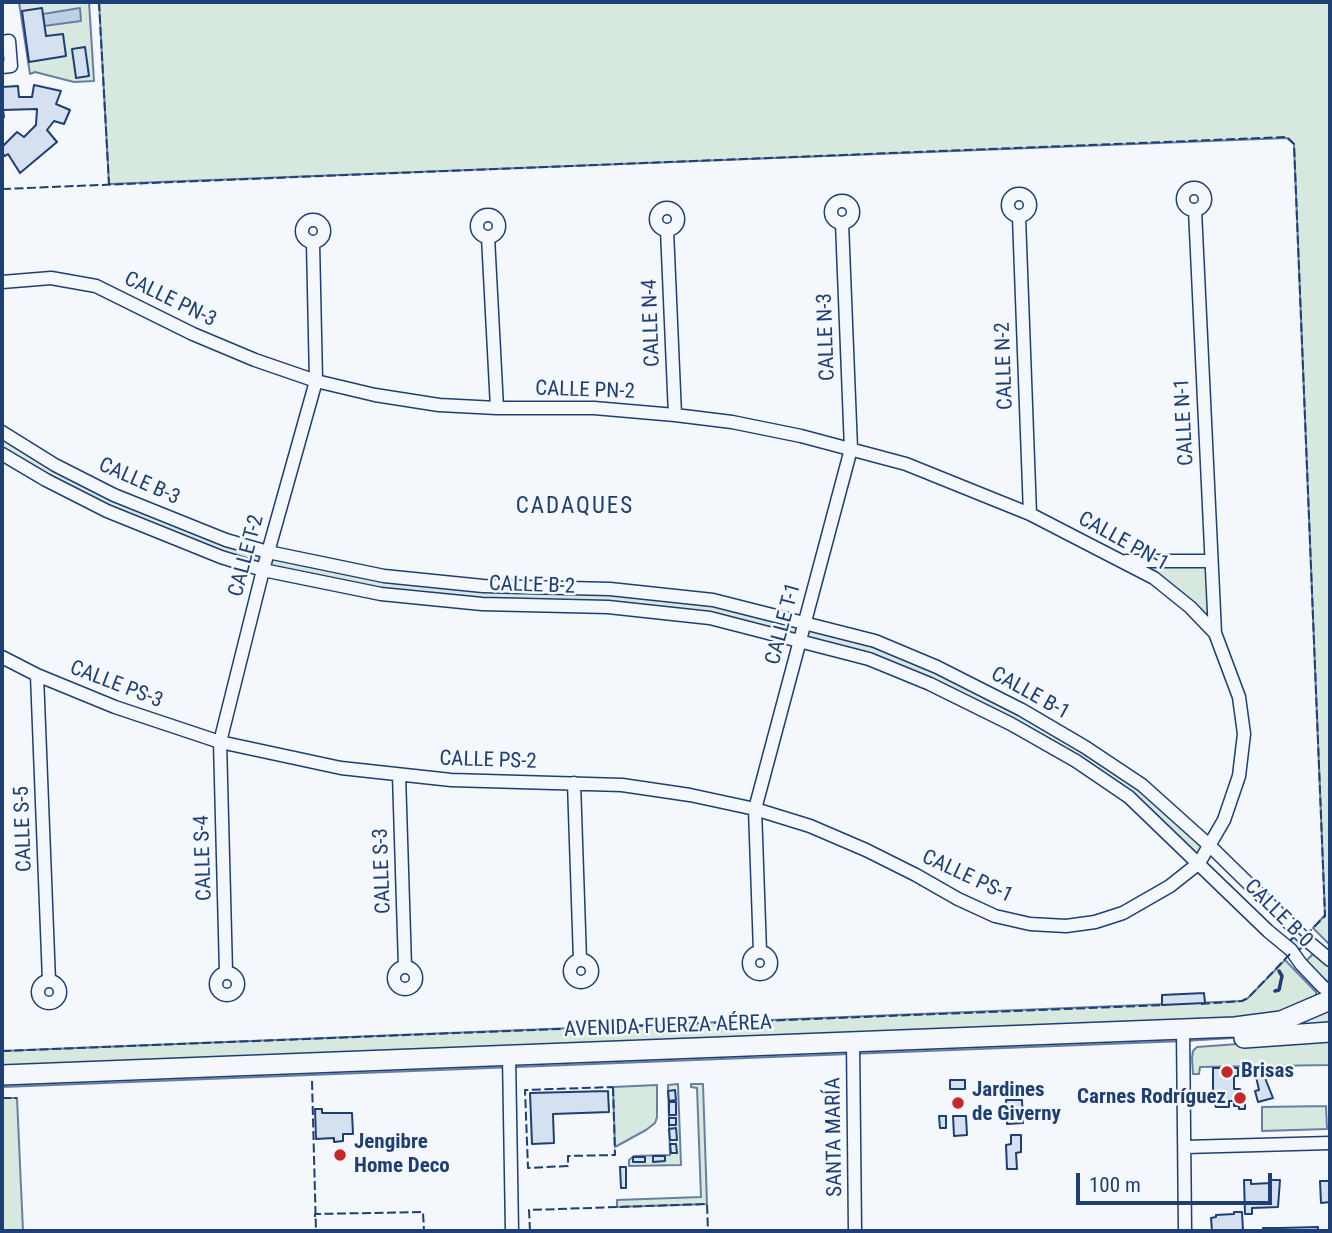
<!DOCTYPE html>
<html>
<head>
<meta charset="utf-8">
<style>
  body { margin:0 }
  #map { position:relative; width:1332px; height:1233px; overflow:hidden; background:#f4f7fb; font-family:"Roboto Condensed",sans-serif }
  canvas { display:block }
  .frame { position:absolute; inset:0; border:4px solid #1d3f73; pointer-events:none }
  .scale { position:absolute; left:1076px; top:1173px; width:196px; height:32px; box-sizing:border-box; border:4px solid #1d3f73; border-top:0; padding-left:9px; font-size:21px; line-height:24px; white-space:nowrap; color:#1d3f73; -webkit-text-stroke:5px #f4f7fb; paint-order:stroke }
</style>
</head>
<body>
<div id="map">
<canvas width="1332" height="1233"></canvas>
<div class="frame"></div>
<div class="scale">100 m</div>
</div>
<script>
const g = document.querySelector('canvas').getContext('2d');
g.lineJoin = 'round';
function fillPath(path, color) { g.fillStyle = color; g.fill(path, 'evenodd'); }
const poly = rows => new Path2D(rows.map(r => 'M' + r).join(''));
function strokePath(path, color, width, dash) { g.strokeStyle = color; g.lineWidth = width; g.lineCap = dash ? 'butt' : 'round'; g.setLineDash(dash || []); g.stroke(path); }
function drawText(font, color, halo, rows, align = 'center') {
  g.font = font + ' "Roboto Condensed",sans-serif'; g.lineWidth = 5; g.setLineDash([]); g.textBaseline = 'middle'; g.strokeStyle = halo; g.fillStyle = color; for (const [text, x, y, turn = 0] of rows) {
    g.save(); g.translate(x, y); g.rotate((+turn || 0) * Math.PI / 180); g.textAlign = isNaN(turn) ? turn : align; if (halo) g.strokeText(text, 0, 0); g.fillText(text, 0, 0); g.restore();
  }
}
const green = poly([
  [19,2,89,2,94,81,74,82,35,72,30,74,19,2],
  [99,2,1330,2,1330,945,1313,928,1325,915,1294,144,1287,138,109,184,99,2],
  [2,432,55,465,226,540,384,576,713,600,875,641,1085,747,1210,846,1199,863,1129,797,1076,761,869,659,710,618,482,604,263,570,166,535,2,454,2,432],
  [1124,561,1210,561,1215,633,1124,561],
  [1314,953,1330,966,1330,984,1305,962,1314,953],
  [1285,960,1316,992,1316,998,1270,1020,2,1072,2,1051,1242,1001,1248,998,1285,960],
  [1330,1000,1330,1032,1184,1041,2,1087,2,1075,1235,1027,1330,1000],
  [1265,1042,1330,1042,1330,1065,1200,1067,1199,1074,1193,1074,1192,1058,1193,1051,1197,1047,1265,1042],
  [678,1084,681,1165,629,1166,629,1160,634,1156,670,1155,668,1085,678,1084],
  [691,1084,703,1084,707,1204,617,1207,617,1200,701,1197,697,1088,691,1087,691,1084],
  [657,1085,657,1117,655,1123,646,1130,615,1147,613,1087,657,1085],
  [2,1098,17,1098,23,1231,2,1231,2,1098],
  [1326,1106,1327,1129,1262,1131,1262,1107,1326,1106]
]);
fillPath(green, '#d7e8df');
strokePath(green, '#687fa3', 2);
const water = poly([
  [80,8,81,21,44,26,43,14,80,8]
]);
fillPath(water, '#bed0e5');
strokePath(water, '#687fa3', 2);
const building = poly([
  [42,8,46,36,63,34,66,56,29,62,22,11,42,8],
  [85,47,89,76,76,78,72,49,85,47],
  [34,85,61,91,56,104,70,110,64,124,54,121,47,130,57,142,20,173,8,154,5,156,2,153,2,147,17,132,24,137,36,125,37,109,3,110,4,117,2,118,2,87,18,86,19,97,32,97,34,85],
  [1296,934,1306,943,1299,950,1290,941,1296,934],
  [1204,993,1205,1003,1162,1005,1162,995,1204,993],
  [1213,1068,1238,1068,1238,1076,1234,1076,1234,1089,1240,1089,1242,1095,1245,1095,1245,1109,1239,1109,1239,1106,1234,1106,1234,1101,1229,1101,1229,1107,1216,1107,1213,1100,1213,1068],
  [1272,1068,1274,1076,1265,1078,1273,1098,1258,1102,1255,1091,1259,1090,1255,1072,1272,1068],
  [950,1080,965,1080,965,1089,950,1089,950,1080],
  [675,1090,676,1100,669,1101,668,1091,675,1090],
  [608,1091,609,1112,553,1114,554,1143,532,1144,530,1093,608,1091],
  [1006,1100,1022,1100,1023,1123,1007,1124,1006,1100],
  [669,1102,676,1102,676,1115,669,1115,669,1102],
  [315,1109,322,1109,322,1113,352,1113,353,1134,343,1134,343,1141,334,1142,334,1138,316,1139,315,1109],
  [939,1116,946,1116,946,1128,940,1128,939,1116],
  [953,1116,966,1116,967,1135,954,1136,953,1116],
  [669,1118,676,1118,676,1125,669,1125,669,1118],
  [676,1128,677,1140,670,1140,669,1129,676,1128],
  [1011,1135,1021,1135,1021,1152,1016,1153,1017,1169,1007,1169,1006,1145,1011,1144,1011,1135],
  [670,1144,676,1144,677,1153,671,1153,670,1144],
  [653,1156,665,1156,665,1161,653,1162,653,1156],
  [633,1157,645,1157,645,1162,633,1162,633,1157],
  [620,1167,626,1167,626,1188,621,1188,620,1167],
  [1244,1180,1251,1180,1251,1184,1271,1183,1271,1180,1280,1180,1278,1207,1252,1208,1252,1214,1245,1214,1244,1180],
  [1320,1181,1330,1181,1330,1202,1321,1203,1320,1181],
  [1234,1212,1242,1212,1243,1231,1212,1231,1211,1218,1216,1217,1216,1215,1234,1214,1234,1212],
  [1318,1227,1318,1231,1280,1231,1280,1228,1318,1227],
  [1263,1228,1280,1228,1280,1231,1263,1231,1263,1228]
]);
fillPath(building, '#d5e0f0');
strokePath(building, '#1d3f73', 2);
const minor = poly([
  [2,42,9,41,11,66,2,67],
  '1183 199a11 11 0 1 1 22 0a11 11 0 1 1-22 0Z',
  '1008 205a11 11 0 1 1 22 0a11 11 0 1 1-22 0Z',
  '831 212a11 11 0 1 1 22 0a11 11 0 1 1-22 0Z',
  '656 219a11 11 0 1 1 22 0a11 11 0 1 1-22 0Z',
  [1195,210,1215,633],
  '477 226a11 11 0 1 1 22 0a11 11 0 1 1-22 0Z',
  [1019,217,1030,514],
  '302 231a11 11 0 1 1 22 0a11 11 0 1 1-22 0Z',
  [667,230,675,415],
  [488,237,497,408],
  [2,282,51,278,96,286,193,334,255,360,316,381,375,395,439,405,497,408,594,408,675,415,732,422,801,436,906,464,1030,514,1154,578,1190,607,1215,633,1239,697,1244,734,1239,776,1224,820,1199,863,1170,886,1123,913,1095,922,1066,926,1030,924,995,916,958,899,916,875,866,850,810,826,755,809,690,795,622,785,451,780,341,768,220,742,115,707,37,675,2,657],
  [2,432,55,465,114,495,226,540,268,552,384,576,483,586,610,589,713,600,875,641,937,667,1022,710,1085,747,1142,785,1210,846,1303,937,1330,960],
  [2,454,46,480,107,511,221,557,263,570,381,594,482,604,608,607,710,618,869,659,930,684,1011,724,1076,761,1129,797,1268,931,1291,950,1301,964,1323,987,1330,991],
  [1126,561,1210,561],
  [37,675,49,981],
  [399,775,405,967],
  [574,783,580,960],
  '749 963a11 11 0 1 1 22 0a11 11 0 1 1-22 0Z',
  [760,952,755,809,851,449,842,223],
  '570 971a11 11 0 1 1 22 0a11 11 0 1 1-22 0Z',
  '394 978a11 11 0 1 1 22 0a11 11 0 1 1-22 0Z',
  [226,972,220,742,263,570,316,381,313,243],
  '216 984a11 11 0 1 1 22 0a11 11 0 1 1-22 0Z',
  '38 992a11 11 0 1 1 22 0a11 11 0 1 1-22 0Z',
  [1183,1029,1185,1231],
  [853,1042,855,1231],
  [509,1056,512,1231],
  [1185,1147,1330,1143]
]);
const primary = poly([
  [1244,1038,1330,1032],
  [2,1075,1235,1027,1281,1021,1330,1000]
]);
strokePath(minor, '#1d3f73', 15);
strokePath(primary, '#1d3f73', 22);
strokePath(minor, '#f4f7fb', 12);
strokePath(primary, '#f4f7fb', 19);
strokePath(poly([
  [99,2,109,184],
  [2,189,1287,137,1294,144,1325,916,1308,933],
  [1201,1004,1242,1001,1248,998,1290,954],
  [2,1051,1166,1005],
  [312,1081,316,1231],
  [613,1087,615,1155,568,1156,568,1166,528,1168,525,1090,613,1087],
  [2,1098,17,1098],
  [315,1217,315,1214,423,1212,424,1231],
  [530,1231,529,1210,707,1204,708,1231]
]), '#1d3f73', 2, [9, 3.5]);
strokePath(poly([
  [1275,991,1279,990,1282,976,1279,971]
]), '#1d3f73', 3.5);
for (const [x, y, r, color] of [
  [1227,1072,7,"#c62828"],
  [1240,1098,7,"#c62828"],
  [958,1103,7,"#c62828"],
  [340,1155,7,"#c62828"]
]) { const dot = new Path2D(); dot.arc(x, y, r, 0, 2 * Math.PI); g.fillStyle = color; g.fill(dot); strokePath(dot, '#f4f7fb', 2.5); }
drawText('21px', '#1d3f73', '#f4f7fb', [
  ["CALLE PN-3",170,300,26],
  ["CALLE N-4",652,323,-92],
  ["CALLE N-3",827,337,-92],
  ["CALLE N-2",1005,366,-92],
  ["CALLE PN-2",585,391,2],
  ["CALLE N-1",1185,422,-93],
  ["CALLE B-3",139,482,24],
  ["CALLE PN-1",1123,542,29],
  ["CALLE T-2",247,556,-75],
  ["CALLE B-2",532,586,2],
  ["CALLE T-1",784,624,-75],
  ["CALLE PS-3",116,685,21],
  ["CALLE B-1",1030,694,29],
  ["CALLE PS-2",488,761,2],
  ["CALLE S-5",24,829,-92],
  ["CALLE S-4",204,858,-92],
  ["CALLE S-3",383,871,-92],
  ["CALLE PS-1",967,877,25],
  ["CALLE B-0",1278,914,45],
  ["AVENIDA FUERZA AÉREA",668,1027,-2],
  ["SANTA MARÍA",835,1137,-91]
]);
drawText('bold 21px', '#1d3f73', '#f4f7fb', [
  ["Brisas",1241,1072],
  ["Jardines",972,1091],
  ["de Giverny",972,1115],
  ["Carnes Rodríguez",1226,1098,"right"],
  ["Jengibre",354,1143],
  ["Home Deco",354,1167]
], 'left');
g.letterSpacing = '2px';
drawText('23px', '#1d3f73', '#f4f7fb', [
  ["CADAQUES",575,507]
]);
g.letterSpacing = '0px';
</script>
</body>
</html>
